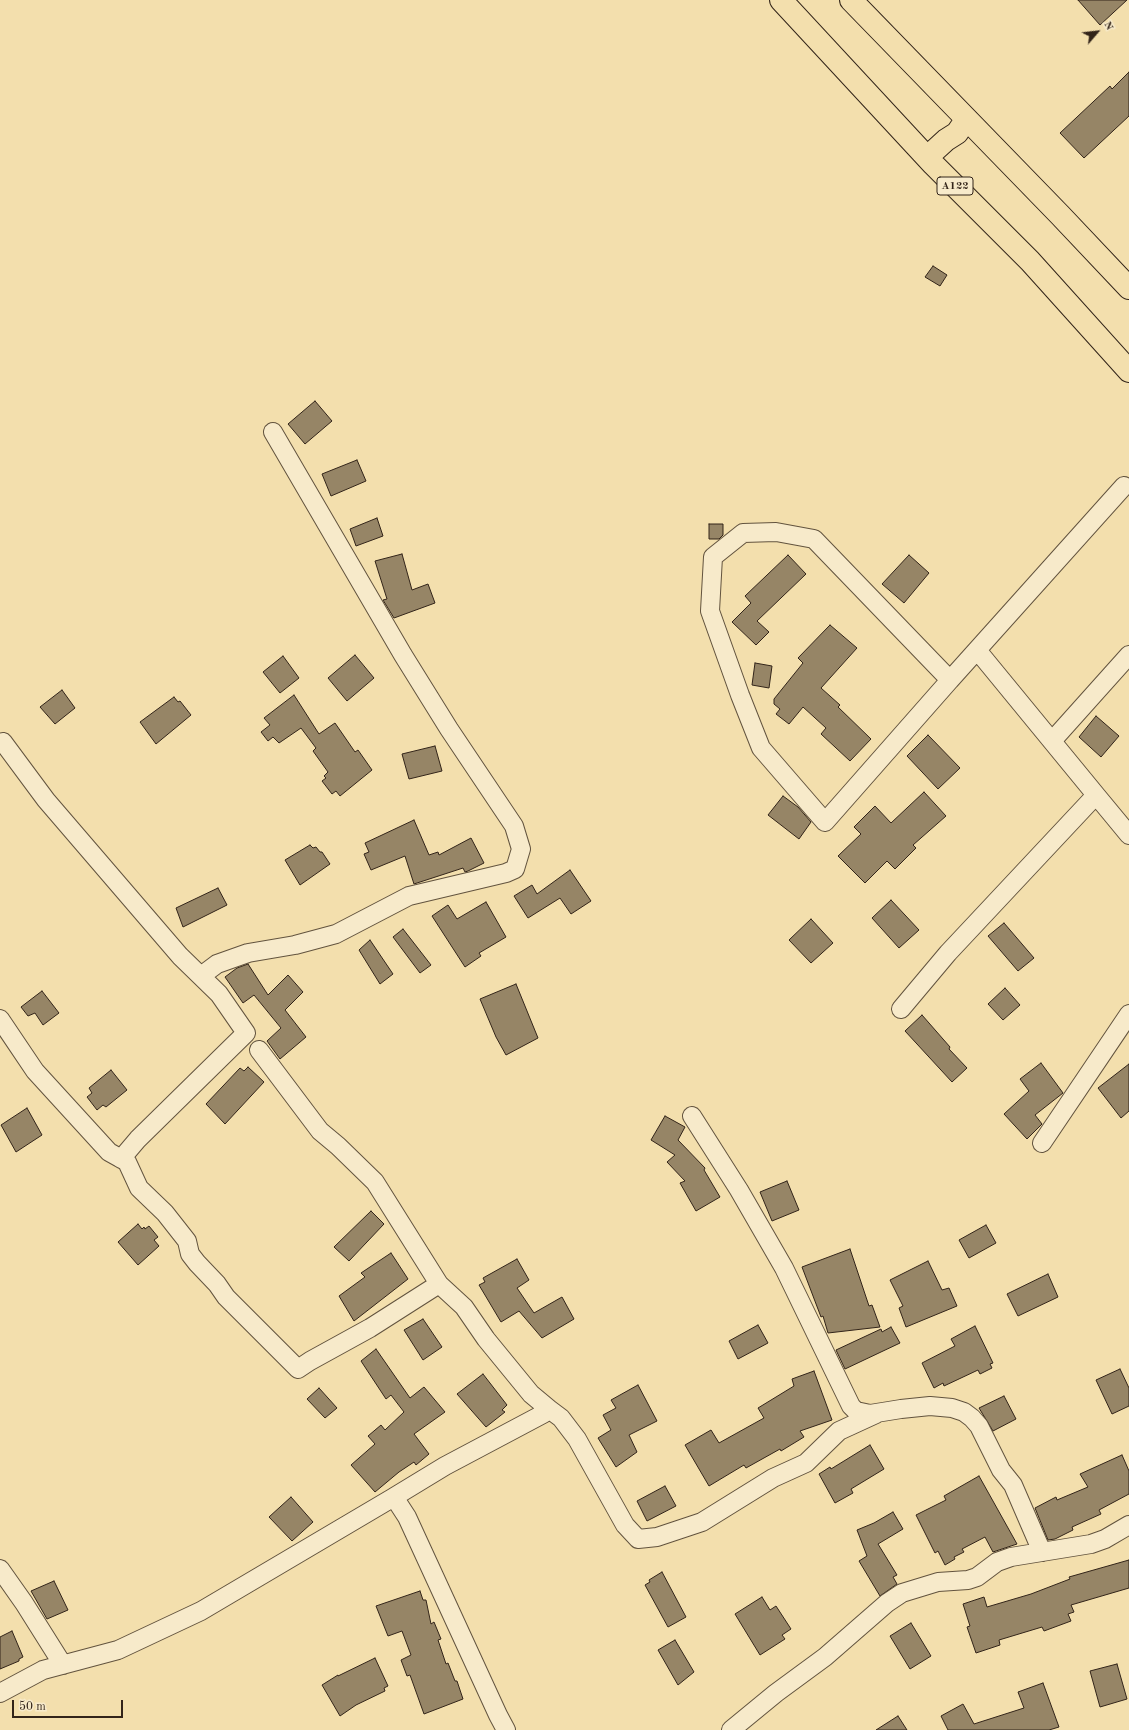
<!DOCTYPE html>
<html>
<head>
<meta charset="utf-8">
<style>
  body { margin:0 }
  #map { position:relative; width:1129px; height:1730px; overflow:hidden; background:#f3dfad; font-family:"Old Standard TT",serif }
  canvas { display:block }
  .north { position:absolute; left:1077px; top:12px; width:40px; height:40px; -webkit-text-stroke:3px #f7eaca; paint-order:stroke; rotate:62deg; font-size:11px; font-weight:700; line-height:16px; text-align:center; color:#322419 }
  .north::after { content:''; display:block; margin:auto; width:14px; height:18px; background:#322419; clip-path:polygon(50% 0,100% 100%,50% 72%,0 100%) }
  .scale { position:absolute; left:12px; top:1700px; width:111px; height:18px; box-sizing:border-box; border:2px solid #322419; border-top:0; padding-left:5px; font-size:12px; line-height:14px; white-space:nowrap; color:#322419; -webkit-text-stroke:3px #f7eaca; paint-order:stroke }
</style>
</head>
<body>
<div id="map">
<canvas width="1129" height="1730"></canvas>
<div class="north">N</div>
<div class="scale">50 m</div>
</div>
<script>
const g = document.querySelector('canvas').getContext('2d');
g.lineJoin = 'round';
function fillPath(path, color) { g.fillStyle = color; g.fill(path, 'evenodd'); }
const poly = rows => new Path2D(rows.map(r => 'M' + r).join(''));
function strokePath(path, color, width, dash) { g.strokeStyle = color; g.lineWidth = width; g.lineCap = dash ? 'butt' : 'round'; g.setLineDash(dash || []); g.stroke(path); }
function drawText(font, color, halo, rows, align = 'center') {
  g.font = font + ' "Old Standard TT",serif'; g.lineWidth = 4; g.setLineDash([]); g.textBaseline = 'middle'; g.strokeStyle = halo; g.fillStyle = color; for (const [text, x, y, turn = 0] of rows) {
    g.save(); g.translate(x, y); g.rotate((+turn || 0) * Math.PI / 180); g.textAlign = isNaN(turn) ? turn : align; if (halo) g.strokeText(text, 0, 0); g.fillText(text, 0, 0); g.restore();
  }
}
const building = poly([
  [1078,0,1127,0,1100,25,1078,0],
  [1129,72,1129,116,1084,158,1060,133,1110,86,1112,89,1129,72],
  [933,266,947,275,940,286,925,277,933,266],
  [315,401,332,421,305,444,288,424,315,401],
  [357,460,366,481,331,496,322,474,357,460],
  [377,518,383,536,356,546,350,529,377,518],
  [709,524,723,524,723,535,719,539,709,539,709,524],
  [402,554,412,590,428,584,435,603,394,618,383,600,387,599,375,561,402,554],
  [788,555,806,574,757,621,769,632,756,645,732,622,751,603,745,596,788,555],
  [909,555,929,573,904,603,882,584,909,555],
  [830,625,857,648,821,688,840,705,838,707,871,739,850,761,821,734,826,728,803,707,789,724,776,714,780,709,774,704,774,699,803,663,798,658,830,625],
  [355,655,374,678,347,701,328,678,355,655],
  [283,656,299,678,280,693,263,672,283,656],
  [755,663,772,666,769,688,752,685,755,663],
  [62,690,75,708,55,724,40,707,62,690],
  [294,695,319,734,335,723,355,752,358,750,372,770,340,796,336,791,332,794,322,781,326,778,324,776,328,772,313,751,316,748,301,728,279,743,273,737,268,741,261,732,270,725,264,718,294,695],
  [174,697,178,702,180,701,191,715,156,744,140,722,174,697],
  [1096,716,1119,736,1101,757,1079,737,1096,716],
  [928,735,960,768,938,789,907,756,928,735],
  [435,746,442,771,409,779,402,754,435,746],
  [924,792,946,816,913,845,916,848,895,869,887,861,865,883,838,856,861,834,854,827,875,806,891,823,924,792],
  [783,796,798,807,811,822,799,839,768,815,783,796],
  [414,820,429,855,438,852,439,855,471,838,484,863,468,871,465,872,463,868,414,884,405,856,371,870,364,854,369,852,365,843,414,820],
  [310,845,313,848,316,847,320,852,322,852,330,864,300,885,285,860,310,845],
  [570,870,591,901,571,914,560,898,528,918,514,896,532,885,537,894,570,870],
  [218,888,227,905,183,927,176,908,218,888],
  [891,900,919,930,899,948,872,918,891,900],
  [486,902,506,937,479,953,481,956,465,967,432,916,448,905,457,919,486,902],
  [811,919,833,943,811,963,789,940,811,919],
  [1004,923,1034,958,1018,971,988,936,1004,923],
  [403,929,431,965,420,973,393,937,403,929],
  [370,940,393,974,380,984,359,950,370,940],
  [248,964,268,995,288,975,303,992,285,1010,306,1037,280,1059,267,1041,281,1028,254,995,243,1003,225,977,237,968,248,964],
  [516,984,538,1038,506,1055,496,1037,480,999,516,984],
  [1005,988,1020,1005,1003,1020,988,1004,1005,988],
  [42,991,59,1013,43,1025,35,1013,28,1016,21,1007,42,991],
  [922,1015,950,1047,949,1049,967,1068,952,1082,905,1031,922,1015],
  [1041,1063,1063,1093,1035,1115,1042,1124,1027,1139,1004,1114,1029,1091,1020,1079,1041,1063],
  [1129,1064,1129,1111,1121,1118,1098,1088,1129,1064],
  [248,1067,264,1082,225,1124,206,1104,240,1068,244,1071,248,1067],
  [111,1070,127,1090,106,1107,103,1105,97,1110,87,1097,92,1093,89,1088,111,1070],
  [27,1108,42,1135,16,1152,1,1125,27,1108],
  [665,1116,685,1127,678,1140,705,1168,704,1170,720,1197,696,1211,680,1183,685,1181,667,1162,675,1155,651,1140,665,1116],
  [787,1181,799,1210,772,1221,760,1192,787,1181],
  [371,1211,384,1224,349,1261,334,1247,371,1211],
  [138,1224,142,1229,144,1227,145,1229,149,1226,158,1237,154,1240,159,1246,138,1265,118,1242,138,1224],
  [986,1225,996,1243,969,1258,959,1240,986,1225],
  [850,1249,869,1306,872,1305,880,1327,828,1333,823,1316,821,1317,802,1267,850,1249],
  [391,1253,408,1279,354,1321,339,1296,365,1277,361,1273,391,1253],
  [517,1259,529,1280,517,1288,534,1313,562,1297,574,1319,542,1338,519,1311,501,1322,479,1285,485,1282,483,1278,517,1259],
  [928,1261,942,1290,949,1288,957,1306,906,1327,899,1308,903,1306,890,1280,928,1261],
  [1048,1274,1058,1297,1018,1316,1007,1294,1048,1274],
  [423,1319,442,1347,423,1360,404,1330,423,1319],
  [758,1325,768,1343,738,1359,729,1341,758,1325],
  [975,1326,993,1363,990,1364,992,1368,980,1374,978,1370,944,1386,943,1383,934,1388,922,1363,955,1346,951,1339,975,1326],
  [891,1327,900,1343,845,1369,836,1350,881,1329,882,1332,891,1327],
  [376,1349,410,1398,424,1387,445,1412,414,1434,429,1454,416,1465,414,1462,399,1472,375,1492,351,1465,375,1444,368,1436,381,1425,385,1430,404,1412,391,1395,386,1399,361,1361,376,1349],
  [1120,1369,1129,1388,1129,1406,1112,1414,1096,1380,1120,1369],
  [814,1371,832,1420,800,1431,804,1437,781,1451,780,1449,746,1468,744,1465,709,1486,685,1445,711,1430,719,1443,764,1418,758,1408,794,1386,792,1379,814,1371],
  [483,1374,507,1405,502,1410,505,1412,486,1427,457,1394,483,1374],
  [638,1385,657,1421,629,1435,637,1452,616,1467,598,1438,611,1430,603,1415,616,1408,611,1400,638,1385],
  [319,1388,337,1408,325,1418,307,1399,319,1388],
  [1004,1396,1016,1419,993,1431,979,1408,1004,1396],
  [870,1445,884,1469,851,1489,853,1493,835,1503,819,1474,830,1467,831,1469,870,1445],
  [1122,1455,1129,1471,1129,1494,1099,1510,1101,1514,1072,1527,1073,1530,1055,1539,1048,1540,1035,1508,1056,1497,1057,1500,1088,1487,1080,1474,1122,1455],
  [979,1476,1017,1544,993,1552,985,1537,962,1549,964,1552,954,1557,955,1559,945,1565,938,1551,935,1553,916,1515,946,1500,944,1496,979,1476],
  [665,1486,676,1506,647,1521,637,1501,665,1486],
  [291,1497,313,1522,292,1541,269,1517,291,1497],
  [893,1512,903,1529,878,1544,897,1575,893,1577,897,1584,880,1596,859,1561,867,1556,857,1530,874,1523,893,1512],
  [1129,1560,1129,1588,1071,1605,1074,1612,1068,1614,1071,1621,1044,1631,1042,1627,999,1640,1000,1645,976,1653,967,1627,970,1626,963,1604,984,1597,987,1607,1031,1594,1070,1579,1069,1577,1129,1560],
  [662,1572,686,1617,668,1627,645,1585,650,1582,649,1580,662,1572],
  [54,1581,68,1610,47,1619,31,1591,54,1581],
  [420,1591,423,1600,426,1600,431,1624,434,1622,441,1639,438,1640,446,1664,448,1663,455,1681,457,1681,463,1699,424,1714,410,1675,407,1676,401,1660,411,1655,402,1631,388,1636,376,1606,420,1591],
  [762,1597,770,1610,776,1606,791,1629,782,1635,785,1639,760,1655,735,1614,762,1597],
  [911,1623,931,1656,910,1669,890,1636,911,1623],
  [12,1631,23,1657,19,1659,19,1661,0,1669,0,1637,12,1631],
  [675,1640,694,1672,678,1685,658,1650,675,1640],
  [375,1658,388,1686,384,1688,385,1691,356,1705,340,1716,322,1685,338,1675,338,1676,375,1658],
  [1117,1664,1127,1699,1100,1707,1090,1671,1117,1664],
  [1043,1683,1059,1727,1049,1730,948,1730,941,1716,963,1704,974,1724,1024,1708,1018,1692,1043,1683],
  [898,1716,907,1730,876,1730,898,1716]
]);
fillPath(building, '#968566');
strokePath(building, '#322419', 1);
const minor = poly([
  [950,680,825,822,761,748,740,695,710,611,713,557,743,533,776,532,814,539,950,680,1124,486],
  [1052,741,1129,655],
  [3,742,46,800,180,956,219,994,246,1033,138,1139,121,1159],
  [1096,795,1129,835],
  [201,976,217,964,248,953,295,945,336,934,409,896,506,873,515,869,521,849,514,826,449,729,403,655,273,432],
  [901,1009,948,953,1096,795,977,650],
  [0,1019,35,1071,109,1152,127,1162,139,1188,165,1213,187,1241,190,1254,197,1263,217,1284,226,1297,298,1369,310,1361,370,1328,439,1284],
  [259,1050,320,1131,338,1146,375,1182,439,1284,464,1307,486,1339,531,1394,549,1409,543,1414,445,1466,394,1497],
  [692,1116,739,1190,784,1268,851,1406,856,1411,870,1414,901,1409,930,1406,952,1408,964,1412,972,1418,979,1426,1001,1470,1013,1485,1042,1552],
  [1042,1143,1129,1014],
  [549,1409,561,1418,577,1439,625,1525,638,1539,657,1537,702,1522,773,1478,806,1463,839,1431,876,1414],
  [0,1569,24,1603,63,1665],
  [0,1693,43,1670,118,1650,201,1611,394,1497,407,1517,498,1715,506,1730],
  [731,1730,776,1693,825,1657,887,1603,902,1593,938,1582,968,1580,977,1577,997,1562,1011,1557,1091,1544,1105,1539,1129,1525]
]);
const highway = poly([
  [781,0,933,164,1030,261,1129,371],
  [851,0,1060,215,1129,288],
  [933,164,929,159,934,151,946,140,957,133,966,120]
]);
strokePath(minor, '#62533e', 20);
strokePath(highway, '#322419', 24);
strokePath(minor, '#f7eaca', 18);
strokePath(highway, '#f3dfad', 22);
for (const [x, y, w] of [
  [955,186,36]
]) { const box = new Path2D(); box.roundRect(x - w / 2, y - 9, w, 18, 3); g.fillStyle = '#f7eaca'; g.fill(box); strokePath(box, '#322419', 1); }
drawText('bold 11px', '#322419', null, [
  ["A122",955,186]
]);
</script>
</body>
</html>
